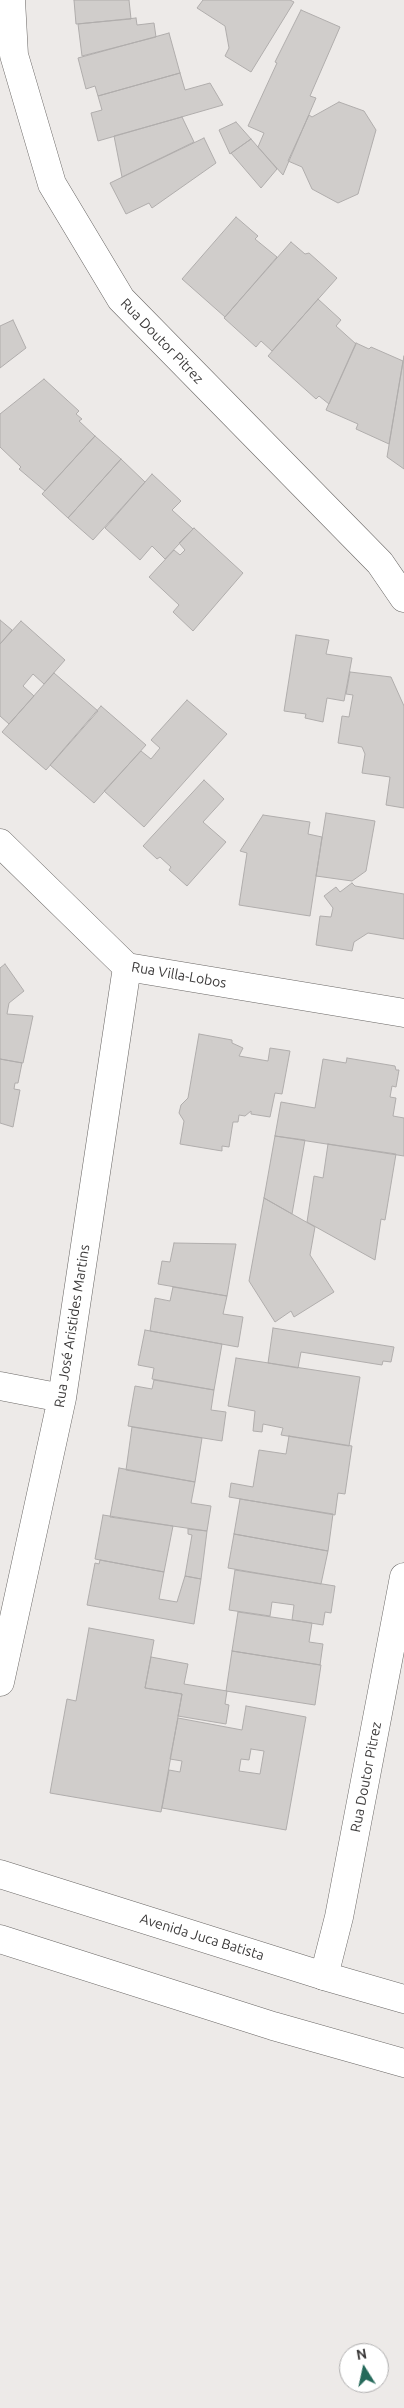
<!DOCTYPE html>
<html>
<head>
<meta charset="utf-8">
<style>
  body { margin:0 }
  #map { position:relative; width:404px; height:2408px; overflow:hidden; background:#edeae8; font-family:Ubuntu,sans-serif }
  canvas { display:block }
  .north { position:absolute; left:339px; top:2343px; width:50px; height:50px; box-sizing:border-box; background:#fff; border:1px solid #b1b0b0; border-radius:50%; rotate:350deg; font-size:14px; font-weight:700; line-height:20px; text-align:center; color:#3c3a3a }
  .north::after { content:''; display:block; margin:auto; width:18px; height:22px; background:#25695a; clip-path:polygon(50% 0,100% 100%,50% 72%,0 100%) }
</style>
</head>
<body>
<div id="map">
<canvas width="404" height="2408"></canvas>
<div class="north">N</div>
</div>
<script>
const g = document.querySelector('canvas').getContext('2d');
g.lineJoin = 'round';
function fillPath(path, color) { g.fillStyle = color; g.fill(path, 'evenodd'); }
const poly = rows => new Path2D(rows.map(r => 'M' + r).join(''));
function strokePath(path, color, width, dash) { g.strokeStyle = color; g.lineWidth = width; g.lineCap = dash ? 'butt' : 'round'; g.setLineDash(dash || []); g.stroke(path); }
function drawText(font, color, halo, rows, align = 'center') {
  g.font = font + ' Ubuntu,sans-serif'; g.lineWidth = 4; g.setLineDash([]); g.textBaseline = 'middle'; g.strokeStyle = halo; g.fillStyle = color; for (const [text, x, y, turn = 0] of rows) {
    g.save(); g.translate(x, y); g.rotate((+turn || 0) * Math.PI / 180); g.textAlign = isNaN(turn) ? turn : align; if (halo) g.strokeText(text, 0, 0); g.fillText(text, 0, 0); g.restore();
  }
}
const building = poly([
  [74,0,129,0,131,19,76,24,74,0],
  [203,0,290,0,294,2,251,72,225,56,229,48,225,26,197,8,203,0],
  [301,10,340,27,310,96,316,98,283,175,258,147,264,133,248,126,277,63,275,62,301,10],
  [136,18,137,25,154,23,156,37,82,56,78,24,136,18],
  [169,33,180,73,98,96,95,86,86,89,78,58,169,33],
  [180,73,185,90,210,83,223,105,98,141,91,113,102,110,98,96,180,73],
  [339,102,364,111,376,130,358,194,338,203,312,189,302,167,288,161,309,115,312,117,339,102],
  [182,117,194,142,122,177,114,136,182,117],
  [236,122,251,139,230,154,219,130,236,122],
  [204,138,216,163,152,208,149,203,126,214,110,183,204,138],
  [251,139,277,169,261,188,231,153,251,139],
  [236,217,258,236,255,239,277,257,225,317,182,279,236,217],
  [291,242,305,254,309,253,337,278,272,351,261,341,256,347,224,318,291,242],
  [318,299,341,320,336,326,356,344,329,404,319,396,316,399,268,356,318,299],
  [13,320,26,348,0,368,0,326,13,320],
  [356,343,369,349,371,347,403,361,389,444,356,429,358,424,326,410,356,343],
  [404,356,404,469,387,457,404,356],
  [44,379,79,411,76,414,82,419,79,421,95,436,45,491,19,469,21,467,0,447,0,414,44,379],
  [95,436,121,459,68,518,42,494,95,436],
  [121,459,145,482,93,540,68,518,121,459],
  [152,474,181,501,172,510,193,529,165,559,152,546,140,560,105,528,152,474],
  [194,528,243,573,193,631,173,612,179,605,149,577,174,550,180,555,185,550,179,543,194,528],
  [0,620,12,630,0,644,0,620],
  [21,621,65,660,44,684,33,674,23,686,34,696,9,724,0,716,0,644,21,621],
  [296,635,329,640,326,654,352,658,344,701,327,698,323,722,305,718,306,714,284,711,296,635],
  [350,672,391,677,404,706,404,808,386,805,390,777,362,773,365,754,362,747,338,743,342,716,349,717,353,695,346,694,350,672],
  [54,673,98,711,46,770,2,732,54,673],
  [187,700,227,734,144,827,104,791,141,751,151,759,160,748,151,740,187,700],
  [101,706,146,745,94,803,50,765,101,706],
  [204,780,224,799,203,822,226,842,187,886,169,870,171,867,160,857,157,859,143,846,204,780],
  [326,813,375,821,366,871,352,881,316,876,326,813],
  [263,815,310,822,308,834,322,837,310,916,239,905,247,853,240,851,263,815],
  [352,883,355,886,404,894,404,939,368,933,354,942,352,951,316,945,320,916,331,917,333,908,324,896,336,887,340,892,352,883],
  [5,964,24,991,9,1003,7,1014,33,1016,23,1063,0,1059,0,968,5,964],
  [199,1034,232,1040,232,1043,243,1048,239,1056,268,1061,270,1048,290,1051,282,1094,275,1093,270,1117,251,1114,251,1111,245,1116,239,1115,238,1122,233,1122,229,1147,222,1146,222,1151,180,1144,184,1121,179,1113,181,1105,188,1098,199,1034],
  [347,1058,395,1066,396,1070,399,1070,396,1087,392,1086,390,1097,396,1098,393,1116,404,1118,404,1156,275,1136,281,1102,315,1108,323,1059,346,1063,347,1058],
  [0,1059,22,1063,18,1083,15,1083,14,1089,20,1090,13,1127,0,1123,0,1059],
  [275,1136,305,1140,292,1214,264,1198,275,1136],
  [328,1144,396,1154,385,1220,381,1219,375,1260,307,1222,314,1176,323,1178,328,1144],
  [264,1198,315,1227,310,1255,334,1292,294,1317,291,1311,275,1322,249,1281,264,1198],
  [174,1243,236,1244,227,1296,158,1284,162,1261,170,1262,174,1243],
  [173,1287,227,1296,223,1314,243,1317,238,1347,150,1331,155,1298,170,1301,173,1287],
  [273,1328,394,1347,391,1362,383,1361,382,1365,301,1352,298,1368,268,1363,273,1328],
  [145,1330,222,1344,214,1390,152,1379,154,1368,138,1365,145,1330],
  [236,1358,360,1377,349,1446,281,1435,283,1428,263,1424,262,1432,253,1431,255,1411,228,1406,236,1358],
  [154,1380,214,1390,211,1410,226,1412,222,1441,128,1426,135,1386,152,1389,154,1380],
  [132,1427,202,1438,195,1482,126,1470,132,1427],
  [289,1436,352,1446,345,1494,338,1493,335,1515,229,1497,231,1483,253,1487,259,1450,286,1454,289,1436],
  [119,1468,195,1482,191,1503,211,1506,207,1531,110,1517,119,1468],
  [240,1499,333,1514,328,1551,234,1534,240,1499],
  [103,1515,173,1526,164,1572,95,1559,103,1515],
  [188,1529,207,1531,201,1579,185,1576,192,1535,188,1534,188,1529],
  [234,1534,328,1551,321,1584,228,1568,234,1534],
  [100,1560,164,1572,159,1599,177,1602,185,1576,201,1579,194,1624,87,1605,95,1563,99,1564,100,1560],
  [235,1570,335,1586,331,1613,325,1612,323,1625,292,1620,294,1605,272,1602,270,1616,229,1610,235,1570],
  [238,1612,312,1623,309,1642,323,1644,320,1665,232,1651,238,1612],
  [89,1628,154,1640,145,1688,182,1694,161,1812,50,1793,67,1699,76,1701,89,1628],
  [232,1651,321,1665,315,1705,226,1691,232,1651],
  [151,1657,188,1664,184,1684,227,1691,225,1704,229,1705,226,1724,178,1716,182,1694,145,1688,151,1657],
  [246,1706,306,1717,286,1830,162,1808,169,1770,180,1772,182,1761,170,1759,178,1718,242,1730,246,1706],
  [251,1749,264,1751,260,1774,239,1771,241,1759,249,1760,251,1749]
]);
fillPath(building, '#d0cdcb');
strokePath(building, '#b0adac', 1);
const minor = poly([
  [11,0,14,55,52,184,121,299,380,563,404,598],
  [0,843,127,967,404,1013],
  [0,1386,62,1398],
  [0,1682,62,1398,127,967],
  [324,1976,339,1917,404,1577]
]);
const primary = poly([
  [0,1874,324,1976,404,1999],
  [0,1939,273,2026,404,2063]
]);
strokePath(minor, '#6a6765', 29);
strokePath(primary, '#6a6765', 29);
strokePath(minor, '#fff', 28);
strokePath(primary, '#fff', 28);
drawText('14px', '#3c3a3a', '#fff', [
  ["Rua Doutor Pitrez",162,341,46],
  ["Rua Villa-Lobos",179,975,10],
  ["Rua José Aristides Martins",72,1326,-81],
  ["Rua Doutor Pitrez",366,1777,-79],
  ["Avenida Juca Batista",202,1937,17]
]);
</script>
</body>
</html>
